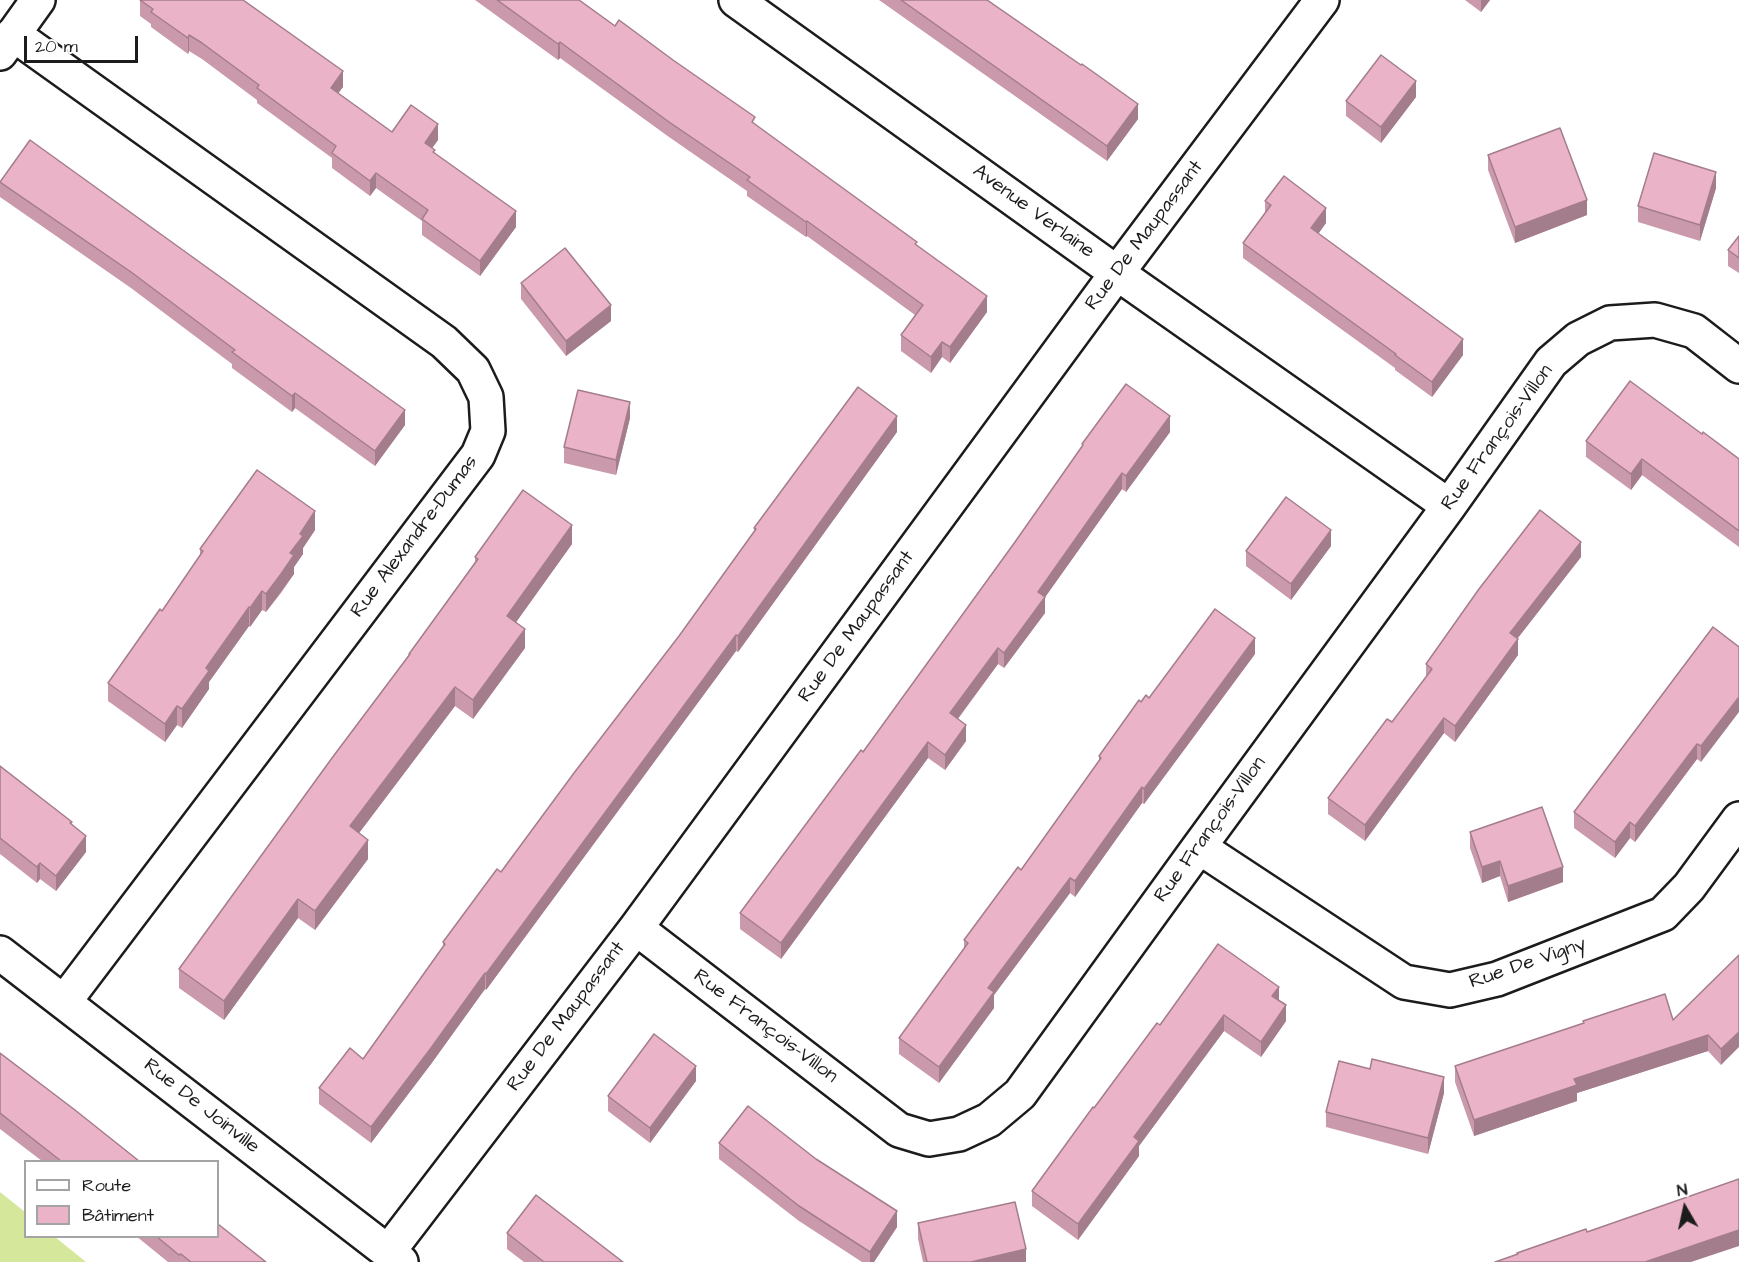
<!DOCTYPE html>
<html>
<head>
<meta charset="utf-8">
<style>
  body { margin:0 }
  #map { position:relative; width:1739px; height:1262px; overflow:hidden; background:#fff; font-family:"Architects Daughter",sans-serif }
  canvas { display:block }
  .legend { position:absolute; left:24px; top:1160px; width:195px; height:78px; box-sizing:border-box; background:#fff; border:2px solid #a4a4a4; margin:0; padding:8px 10px; list-style:none; font-size:18px; color:#1c1c1c }
  .legend li { display:flex; align-items:center; gap:12px; height:30px }
  .legend b { width:30px; border:2px solid #a4a4a4 }
  .north { position:absolute; left:1655px; top:1178px; width:60px; height:60px; -webkit-text-stroke:4px #fff; paint-order:stroke; rotate:351deg; font-size:16px; font-weight:700; line-height:24px; text-align:center; color:#1c1c1c }
  .north::after { content:''; display:block; margin:auto; width:21px; height:27px; background:#1c1c1c; clip-path:polygon(50% 0,100% 100%,50% 72%,0 100%) }
  .scale { position:absolute; left:24px; top:36px; width:114px; height:27px; box-sizing:border-box; border:3px solid #1c1c1c; border-top:0; padding-left:8px; font-size:18px; line-height:21px; white-space:nowrap; color:#1c1c1c; -webkit-text-stroke:4px #fff; paint-order:stroke }
</style>
</head>
<body>
<div id="map">
<canvas width="1739" height="1262"></canvas>
<ul class="legend">
<li><b style="height:8px;background:#fff"></b>Route</li>
<li><b style="height:16px;background:#ebb3c8"></b>Bâtiment</li>
</ul>
<div class="north">N</div>
<div class="scale">20 m</div>
</div>
<script>
const g = document.querySelector('canvas').getContext('2d');
g.lineJoin = 'round';
function fillPath(path, color) { g.fillStyle = color; g.fill(path, 'evenodd'); }
const poly = rows => new Path2D(rows.map(r => 'M' + r).join(''));
function strokePath(path, color, width, dash) { g.strokeStyle = color; g.lineWidth = width; g.lineCap = dash ? 'butt' : 'round'; g.setLineDash(dash || []); g.stroke(path); }
function drawText(font, color, halo, rows, align = 'center') {
  g.font = font + ' "Architects Daughter",sans-serif'; g.lineWidth = 4.5; g.setLineDash([]); g.textBaseline = 'middle'; g.strokeStyle = halo; g.fillStyle = color; for (const [text, x, y, turn = 0] of rows) {
    g.save(); g.translate(x, y); g.rotate((+turn || 0) * Math.PI / 180); g.textAlign = isNaN(turn) ? turn : align; if (halo) g.strokeText(text, 0, 0); g.fillText(text, 0, 0); g.restore();
  }
}
fillPath(poly([
  [0,1192,25,1212,26,1236,55,1237,86,1262,0,1262]
]), '#d4e79b');
const minor = poly([
  [736,0,1117,273,1449,506],
  [13,34,444,342,473,370,486,397,488,431,478,455,64,1002],
  [0,53,38,0],
  [1199,847,1404,982,1450,990,1497,979,1663,914,1689,887,1739,819],
  [636,928,899,1130,929,1139,959,1134,989,1120,1020,1094,1199,847,1449,506,1551,362,1578,339,1610,323,1655,320,1694,331,1739,366],
  [0,953,401,1262],
  [388,1252,636,928,1117,273,1322,0]
]);
strokePath(minor, '#1c1c1c', 38);
strokePath(minor, '#fff', 33);
fillPath(poly([
  [140,0,343,87,338,93,392,132,438,140,432,148,435,153,516,227,480,276,422,235,422,221,376,188,370,196,332,168,332,158,257,103,257,100,202,59,189,51,188,54,151,27,151,24,140,16],
  [475,0,579,0,755,125,917,246,987,312,950,363,942,357,931,373,901,351,901,335,915,315,807,236,806,237,747,196,747,191,669,137,560,58,558,60],
  [879,0,987,0,1081,65,1138,119,1107,161],
  [1465,0,1490,0,1481,12],
  [1416,97,1381,143,1346,116,1346,101],
  [1488,155,1587,215,1515,243,1488,170],
  [0,182,405,425,375,466,295,408,292,412,232,368,232,364,131,288,0,197],
  [1716,188,1700,241,1638,222,1638,206],
  [1265,201,1326,223,1318,234,1463,355,1432,397,1395,370,1395,368,1243,258,1243,243,1265,213],
  [1739,236,1739,273,1728,266,1728,250],
  [521,283,611,321,566,356,521,299],
  [630,418,616,475,564,463,564,447],
  [897,432,738,652,736,651,486,990,485,989,431,1064,371,1143,319,1104,319,1088,363,1059,443,947,443,942,501,872,679,636,754,531,754,528],
  [1170,432,1126,492,1122,489,1045,597,1045,613,1004,668,998,664,958,719,966,741,945,770,928,758,781,959,740,929,740,913,863,752,1015,542,1082,447,1082,444],
  [1702,434,1739,459,1739,547,1642,475,1631,490,1586,457,1586,441],
  [315,530,303,548,303,554,294,567,294,574,281,593,266,612,262,610,250,627,249,626,209,682,209,689,182,728,177,725,165,742,108,701,108,683,162,611,200,555,200,549],
  [572,544,516,622,525,648,473,719,455,706,359,833,368,859,315,930,298,918,224,1020,179,988,179,969,409,656,409,654,475,562,475,557],
  [1331,546,1291,600,1246,566,1246,551],
  [1581,557,1517,639,1518,655,1455,742,1444,733,1365,841,1328,814,1328,798,1392,722,1426,677,1426,664],
  [1713,627,1701,762,1697,759,1635,842,1630,838,1615,858,1574,828,1574,812],
  [1255,654,1144,804,1142,803,1075,897,1070,893,994,995,994,1008,939,1083,899,1054,899,1038,964,949,964,940,1021,870,1099,762,1099,756,1141,702,1149,698],
  [0,766,72,824,86,852,56,891,40,879,37,883,0,854],
  [1470,832,1563,882,1508,902,1500,876,1482,883,1470,848],
  [1739,955,1721,1065,1708,1051,1577,1093,1577,1101,1474,1136,1455,1082,1455,1066,1583,1023,1583,1021,1673,1020],
  [1279,1000,1286,1021,1261,1057,1224,1031,1139,1146,1139,1156,1078,1240,1032,1206,1032,1191,1094,1108,1160,1025],
  [0,1053,139,1161,42,1161,0,1129],
  [696,1081,650,1143,608,1111,608,1096],
  [1444,1093,1428,1154,1326,1127,1326,1112],
  [719,1143,897,1227,874,1262,862,1262,799,1221,719,1159],
  [918,1223,1026,1262,923,1262,918,1239],
  [507,1233,623,1262,524,1262,507,1249],
  [136,1236,218,1236,266,1262,168,1262]
]), '#ca9aac');
fillPath(poly([
  [1481,0,1490,0,1481,12],
  [189,35,189,51,188,54,188,38],
  [560,42,560,58,558,60,558,44],
  [343,71,343,87,331,103,331,88],
  [1416,81,1416,97,1381,143,1381,127],
  [1138,104,1138,119,1107,161,1107,146],
  [438,124,438,140,425,158,425,143],
  [1716,172,1716,188,1700,241,1700,225],
  [376,173,376,188,370,196,370,181],
  [1587,200,1587,215,1515,243,1515,227],
  [1326,208,1326,223,1311,244,1311,228],
  [516,211,516,227,480,276,480,261],
  [807,221,807,236,806,237,806,222],
  [987,296,987,312,950,363,950,347],
  [611,305,611,321,566,356,566,341],
  [1463,339,1463,355,1432,397,1432,382],
  [942,342,942,357,931,373,931,357],
  [295,393,295,408,292,412,292,396],
  [630,402,630,418,616,475,616,460],
  [405,410,405,425,375,466,375,451],
  [897,416,897,432,738,652,738,636],
  [1170,416,1170,432,1126,492,1126,476],
  [1642,459,1642,475,1631,490,1631,474],
  [1122,473,1122,489,1041,603,1045,597,1045,613,1004,668,1004,653,1038,592],
  [315,511,315,530,303,548,303,554,294,567,294,574,266,612,266,594,290,553,300,534],
  [572,525,572,544,507,635,507,616],
  [1331,530,1331,546,1291,600,1291,584],
  [1581,542,1581,557,1510,648,1510,633],
  [262,591,262,610,250,627,250,608],
  [249,607,249,626,209,682,209,689,182,728,182,709,206,668],
  [525,629,525,648,473,719,473,700],
  [736,635,736,651,486,990,486,974],
  [1255,638,1255,654,1144,804,1144,789],
  [1518,639,1518,655,1455,742,1455,726],
  [998,648,998,664,950,729,950,713],
  [455,687,455,706,350,845,350,826],
  [1739,697,1739,712,1701,762,1701,746],
  [177,706,177,725,165,742,165,724],
  [1444,718,1444,733,1365,841,1365,825],
  [966,725,966,741,945,770,945,755],
  [928,742,928,758,781,959,781,943],
  [1697,744,1697,759,1635,842,1635,826],
  [1142,787,1142,803,1075,897,1075,881],
  [1630,822,1630,838,1615,858,1615,842],
  [86,836,86,852,56,891,56,876],
  [368,840,368,859,315,930,315,911],
  [1500,861,1500,876,1482,883,1482,867],
  [40,863,40,879,37,883,37,867],
  [1563,867,1563,882,1508,902,1508,886],
  [1070,878,1070,893,994,995,994,1008,939,1083,939,1067,988,988],
  [298,899,298,918,224,1020,224,1001],
  [485,973,485,989,431,1064,371,1143,371,1127],
  [1279,987,1279,1003,1272,996],
  [1286,1005,1286,1021,1261,1057,1261,1042],
  [1224,1015,1224,1031,1139,1146,1139,1156,1078,1240,1078,1224,1134,1137],
  [1739,1032,1739,1047,1721,1065,1721,1049],
  [1708,1035,1708,1051,1577,1093,1577,1101,1474,1136,1474,1120,1574,1079],
  [696,1066,696,1081,650,1143,650,1128],
  [1444,1077,1444,1093,1428,1154,1428,1138],
  [897,1211,897,1227,874,1262,870,1262,870,1252],
  [1739,1230,1739,1246,1691,1262,1645,1262],
  [1026,1249,1026,1262,971,1262]
]), '#a47d8c');
const building = poly([
  [140,0,243,0,343,71,331,88,392,132,411,105,438,124,425,143,435,150,433,152,516,211,480,261,422,219,428,210,376,173,370,181,332,153,336,146,257,88,259,85,202,43,189,35,188,38,151,12,153,9,140,0],
  [497,0,579,0,615,26,619,20,673,60,755,117,752,122,917,242,915,244,987,296,950,347,942,342,931,357,901,335,923,305,807,221,806,222,747,180,750,177,669,122,560,42,558,44,497,0],
  [901,0,987,0,1081,65,1082,64,1138,104,1107,146,901,0],
  [1381,55,1416,81,1381,127,1346,101,1381,55],
  [1560,128,1587,200,1515,227,1488,155,1560,128],
  [30,140,405,410,375,451,295,393,292,396,232,352,235,350,131,272,0,182,30,140],
  [1654,153,1716,172,1700,225,1638,206,1654,153],
  [1284,176,1326,208,1311,228,1463,339,1432,382,1395,355,1396,354,1243,243,1271,205,1265,201,1284,176],
  [1739,236,1739,258,1728,250,1739,236],
  [565,248,611,305,566,341,521,283,565,248],
  [1630,381,1702,434,1703,432,1739,459,1739,531,1642,459,1631,474,1586,441,1630,381],
  [1126,384,1170,416,1126,476,1122,473,1038,592,1045,597,1004,653,998,648,950,713,966,725,945,755,928,742,781,943,740,913,861,750,863,752,1015,542,1083,445,1082,444,1126,384],
  [858,387,897,416,738,636,736,635,486,974,485,973,431,1048,371,1127,319,1088,350,1048,363,1059,445,944,443,942,497,869,501,872,574,773,679,636,756,529,754,528,858,387],
  [578,390,630,402,616,460,564,447,578,390],
  [257,470,315,511,300,534,303,536,290,553,294,555,281,574,266,594,262,591,250,608,249,607,206,668,209,671,182,709,177,706,165,724,108,683,160,609,162,611,203,551,200,549,257,470],
  [523,490,572,525,507,616,525,629,473,700,455,687,350,826,368,840,315,911,298,899,224,1001,179,969,332,758,410,654,409,654,478,559,475,557,523,490],
  [1286,497,1331,530,1291,584,1246,551,1286,497],
  [1540,510,1581,542,1510,633,1518,639,1455,726,1444,718,1365,825,1328,798,1387,719,1392,722,1432,669,1426,664,1479,589,1540,510],
  [1215,609,1255,638,1144,789,1142,787,1075,881,1070,878,988,988,994,992,939,1067,899,1038,968,943,964,940,1018,867,1021,870,1101,758,1099,756,1139,700,1141,702,1146,695,1149,698,1215,609],
  [1713,627,1739,647,1739,697,1701,746,1697,744,1635,826,1630,822,1615,842,1574,812,1713,627],
  [0,766,72,822,70,823,86,836,56,876,40,863,37,867,0,838,0,766],
  [1542,807,1563,867,1508,886,1500,861,1482,867,1470,832,1542,807],
  [1218,944,1279,987,1272,996,1286,1005,1261,1042,1224,1015,1134,1137,1139,1141,1078,1224,1032,1191,1093,1107,1094,1108,1157,1023,1160,1025,1218,944],
  [1739,955,1739,1032,1721,1049,1708,1035,1574,1079,1577,1085,1474,1120,1455,1066,1584,1023,1583,1021,1665,994,1673,1020,1739,955],
  [654,1034,696,1066,650,1128,608,1096,654,1034],
  [0,1053,75,1110,139,1161,61,1161,0,1113,0,1053],
  [1372,1059,1444,1077,1428,1138,1326,1112,1339,1061,1370,1069,1372,1059],
  [748,1106,816,1159,897,1211,870,1252,799,1206,719,1143,748,1106],
  [1739,1179,1739,1230,1645,1262,1495,1262,1518,1254,1517,1253,1586,1229,1587,1232,1739,1179],
  [536,1195,623,1262,544,1262,507,1233,536,1195],
  [1015,1202,1026,1249,971,1262,927,1262,918,1223,1015,1202],
  [218,1224,266,1262,191,1262,181,1254,179,1255,156,1236,218,1236,218,1224]
]);
fillPath(building, '#ebb3c8');
strokePath(building, '#a47d8c', 1.5);
drawText('20px', '#1c1c1c', '#fff', [
  ["Avenue Verlaine",1033,212,36],
  ["Rue De Maupassant",1145,236,-53],
  ["Rue François-Villon",1498,438,-54],
  ["Rue Alexandre-Dumas",415,537,-53],
  ["Rue De Maupassant",857,627,-54],
  ["Rue François-Villon",1211,830,-54],
  ["Rue De Vigny",1528,964,-19],
  ["Rue De Maupassant",567,1017,-53],
  ["Rue François-Villon",765,1027,37],
  ["Rue De Joinville",201,1107,38]
]);
</script>
</body>
</html>
